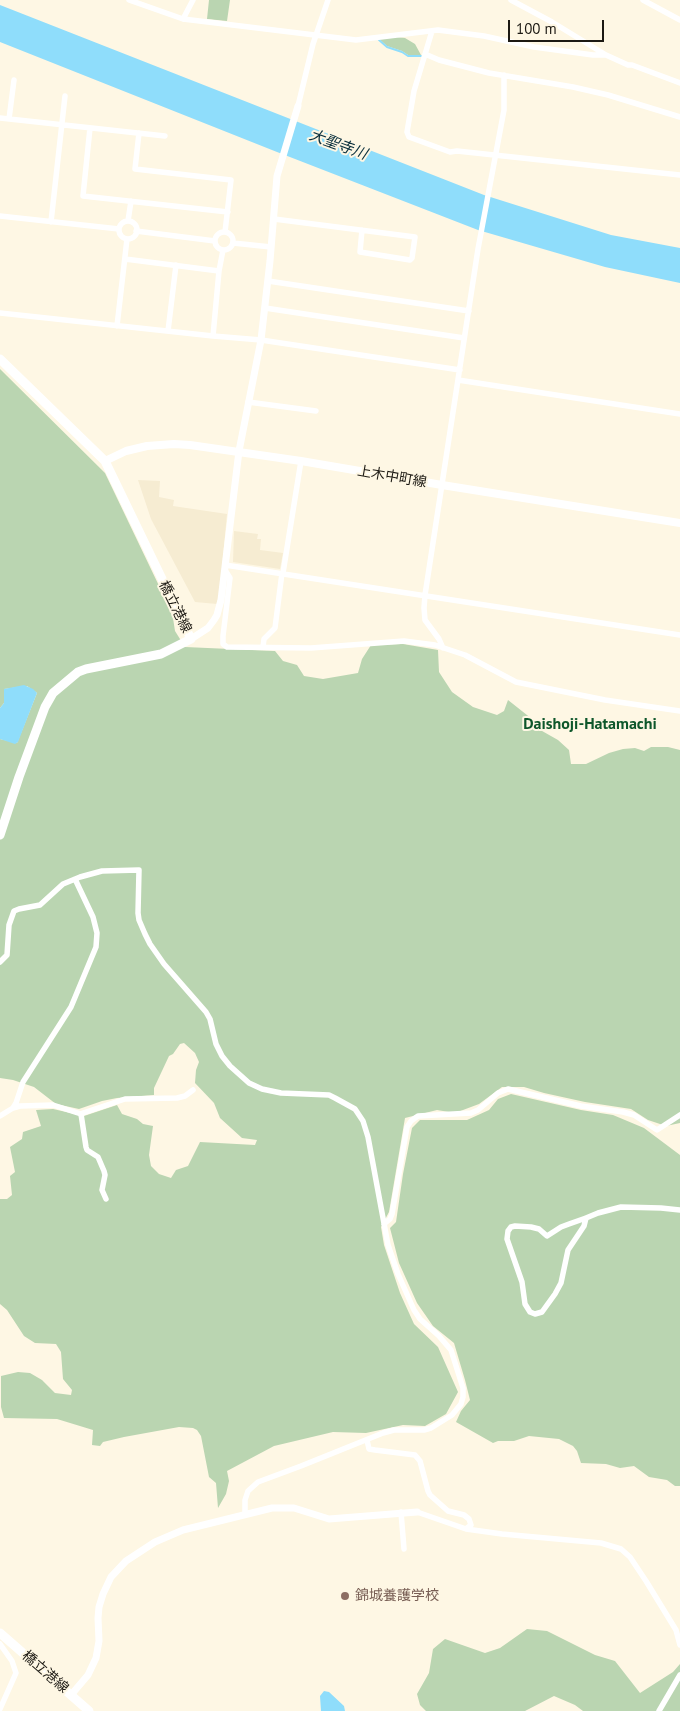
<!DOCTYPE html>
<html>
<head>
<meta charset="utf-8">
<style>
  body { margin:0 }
  #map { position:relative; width:680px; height:1711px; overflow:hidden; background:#fef7e4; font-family:"PT Sans",sans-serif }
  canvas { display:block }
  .scale { position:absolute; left:508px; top:20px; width:96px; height:22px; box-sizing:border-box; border:2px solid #1c1913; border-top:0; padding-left:6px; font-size:15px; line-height:18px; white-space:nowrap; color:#1c1913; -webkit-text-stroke:4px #fef7e4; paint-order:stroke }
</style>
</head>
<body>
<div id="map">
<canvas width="680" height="1711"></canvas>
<div class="scale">100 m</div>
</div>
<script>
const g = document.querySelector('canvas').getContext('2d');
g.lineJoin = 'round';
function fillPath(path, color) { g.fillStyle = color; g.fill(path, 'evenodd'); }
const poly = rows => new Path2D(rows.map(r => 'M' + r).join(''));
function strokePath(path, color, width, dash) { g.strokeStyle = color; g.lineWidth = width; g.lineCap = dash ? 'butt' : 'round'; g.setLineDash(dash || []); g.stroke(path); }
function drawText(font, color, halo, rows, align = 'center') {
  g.font = font + ' "PT Sans","Noto Sans JP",sans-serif'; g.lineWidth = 4; g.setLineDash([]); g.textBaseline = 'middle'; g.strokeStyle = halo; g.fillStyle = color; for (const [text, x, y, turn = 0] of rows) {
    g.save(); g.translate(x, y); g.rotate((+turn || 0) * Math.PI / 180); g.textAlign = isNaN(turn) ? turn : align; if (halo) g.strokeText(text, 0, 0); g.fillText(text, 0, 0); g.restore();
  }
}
fillPath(poly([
  [138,480,160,481,159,497,174,500,173,506,227,514,220,589,217,604,195,602,151,519],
  [234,531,258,534,257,539,261,539,260,550,283,553,280,569,233,562]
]), '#f6ecd2');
fillPath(poly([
  [209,0,230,0,227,21,207,19],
  [396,37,405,38,415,44,421,55,408,55,402,51,387,46,379,39],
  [0,369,105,473,161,590,173,618,175,631,185,647,275,651,283,661,297,665,304,676,323,679,358,673,362,659,371,645,403,644,438,650,439,672,452,692,473,707,497,715,504,711,508,700,532,719,535,727,558,740,569,750,571,764,586,764,609,753,623,749,635,748,644,751,651,747,668,747,680,750,680,1123,666,1126,648,1120,631,1109,585,1102,544,1093,524,1087,502,1087,479,1104,455,1113,437,1110,405,1118,389,1212,381,1227,384,1245,400,1293,414,1324,438,1347,458,1392,446,1414,425,1426,403,1425,366,1433,333,1432,274,1446,227,1471,229,1481,226,1494,218,1508,216,1483,209,1477,201,1436,197,1430,193,1428,179,1427,124,1437,103,1442,100,1446,92,1445,93,1430,57,1419,4,1418,1,1407,1,1376,18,1372,30,1373,42,1380,55,1393,71,1395,72,1390,63,1379,61,1352,56,1344,35,1343,24,1336,7,1310,0,1304,0,1199,7,1199,12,1195,10,1176,15,1172,10,1147,22,1139,23,1132,41,1126,36,1110,53,1109,84,1116,117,1105,122,1114,137,1119,143,1124,153,1126,149,1155,151,1166,159,1174,171,1178,176,1170,188,1166,200,1142,255,1145,257,1140,242,1138,220,1118,214,1103,195,1083,196,1070,199,1062,195,1053,184,1043,180,1044,173,1054,169,1056,154,1088,154,1095,117,1098,102,1101,79,1109,56,1104,34,1087,13,1080,0,1078,0,739,17,743,37,693,27,686,4,689,4,703,0,708],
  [511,1094,581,1110,613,1115,644,1128,680,1155,680,1486,675,1486,667,1480,649,1477,634,1466,620,1468,606,1464,581,1463,577,1451,573,1446,559,1439,529,1436,514,1441,498,1441,493,1443,456,1422,461,1411,470,1400,465,1380,454,1343,433,1326,417,1303,399,1263,390,1228,396,1222,403,1174,412,1128,420,1120,467,1120,489,1110,498,1099],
  [527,1629,547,1631,595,1655,615,1661,640,1693,673,1672,680,1664,680,1711,583,1711,575,1705,554,1696,525,1711,426,1711,420,1705,417,1694,429,1673,433,1649,445,1639,485,1653,500,1648]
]), '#bad5b1');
fillPath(poly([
  [0,5,484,195,611,235,680,248,680,283,605,267,478,230,277,152,0,42],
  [24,685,33,689,37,693,18,742,15,744,0,739,0,708,4,703,4,689],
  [324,1691,329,1692,344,1706,345,1711,321,1711,320,1696]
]), '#8fddfb');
strokePath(poly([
  [379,40,387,47,402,52,408,56,421,56]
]), '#8fddfb', 2);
strokePath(poly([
  [129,0,183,19,356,40,438,30,484,36,534,47,593,55,606,55],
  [511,0,552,22,606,55,628,65,632,65,680,83],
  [643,0,680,20],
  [183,19,193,0],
  [432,31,414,91,407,132,409,137,450,152,457,151,680,175],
  [425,54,439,60,489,73,573,87,608,95,680,117],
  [298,106,313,44,328,0],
  [0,118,165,136],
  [9,119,14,80],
  [90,128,83,196,228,212],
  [139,133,135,169,231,180,225,232],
  [0,216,119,229],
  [274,219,415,237,412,258,410,260,360,252,362,230],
  [128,221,131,201],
  '119 230a9 9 0 1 1 18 0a9 9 0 1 1-18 0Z',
  [51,222,65,96],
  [136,231,215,241],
  '215 241a9 9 0 1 1 18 0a9 9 0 1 1-18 0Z',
  [233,243,271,247],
  [125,259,219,271],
  [268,281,469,311],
  [265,308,464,338],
  [0,313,213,336,261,340,460,370],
  [117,326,127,239],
  [168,331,176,265],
  [213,336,219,271,223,250],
  [458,380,680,414],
  [248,402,316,411],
  [225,565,680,635],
  [225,570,230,578,223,636,223,644,227,647,311,648,404,641,435,645,465,655,516,682,605,700,680,711],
  [283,573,301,461],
  [263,647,264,639,275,628,282,573],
  [443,648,439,639,425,620,424,608,425,595,478,249,504,110,504,75],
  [0,962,7,955,9,925,14,911,19,909,40,905,63,884,80,877,102,871,139,870,138,913,139,920,145,934,150,944,164,964,206,1012,210,1019,216,1044,222,1056,230,1066,249,1083,262,1089,281,1093,329,1095,335,1098,355,1109,363,1121,368,1137,388,1245,398,1274,414,1310,420,1319,439,1336,451,1350,463,1388,463,1397,461,1404,452,1415,431,1428,424,1430,394,1430,383,1433,301,1466,258,1482,248,1491,245,1500,245,1514],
  [13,1108,16,1103,23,1082,71,1007,96,947,97,933,93,917,75,879],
  [80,1114,125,1099,177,1098,185,1096,193,1090],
  [0,1116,13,1108,20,1106,53,1105,81,1114,86,1147,87,1150,98,1157,104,1171,105,1175,102,1190,106,1199],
  [586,1218,584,1226,568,1250,561,1283,555,1294,542,1312,535,1314,530,1312,525,1304,522,1282,507,1239,508,1231,511,1227,515,1226,531,1227,539,1229,547,1236,561,1227,569,1224,586,1218,598,1213,621,1207,661,1208,680,1210],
  [384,1224,390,1219,392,1214,407,1127,411,1121,418,1116,471,1113,478,1110,498,1093,508,1089,581,1106,623,1112,634,1115,657,1130,680,1115],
  [367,1440,369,1449,375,1450,415,1455,420,1461,428,1491,430,1495,448,1511,464,1515,469,1519,471,1525,467,1528],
  [401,1512,404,1549],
  [417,1512,466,1529,502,1534,601,1543,621,1549,630,1557,646,1581,676,1630,680,1645],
  [0,1644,12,1661,16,1673,0,1709],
  [659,1711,680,1675]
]), '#fff', 5.5);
strokePath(poly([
  [191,639,208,628,214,620,217,615,221,600,239,451,261,340,270,261,277,176,298,106],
  [71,1695,88,1675,96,1658,99,1641,98,1618,99,1607,103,1594,111,1577,126,1561,155,1542,183,1530,272,1508,294,1508,329,1519,417,1512]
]), '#fff', 7);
strokePath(poly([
  [105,461,126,451,147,446,174,444,190,445,301,461,442,485,680,523]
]), '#fff', 8);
strokePath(poly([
  [0,359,105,461,191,639,161,654,86,669,78,672,53,693,45,707,19,777,0,835],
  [0,1633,89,1711]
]), '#fff', 9);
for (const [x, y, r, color] of [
  [345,1596,5,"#8d6e63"]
]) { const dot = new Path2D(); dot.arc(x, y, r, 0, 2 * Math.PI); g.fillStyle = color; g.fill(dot); strokePath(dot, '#fef7e4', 2); }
drawText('14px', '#1c1913', '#fef7e4', [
  ["上木中町線",392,477,10],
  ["橋立港線",175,607,64],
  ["橋立港線",45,1672,41]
]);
drawText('14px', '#785e54', '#fef7e4', [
  ["錦城養護学校",355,1596]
], 'left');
drawText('italic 15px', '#0b303d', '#fef7e4', [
  ["大聖寺川",338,145,20]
]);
drawText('bold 16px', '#0e572b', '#fef7e4', [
  ["Daishoji-Hatamachi",590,724]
]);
</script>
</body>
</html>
